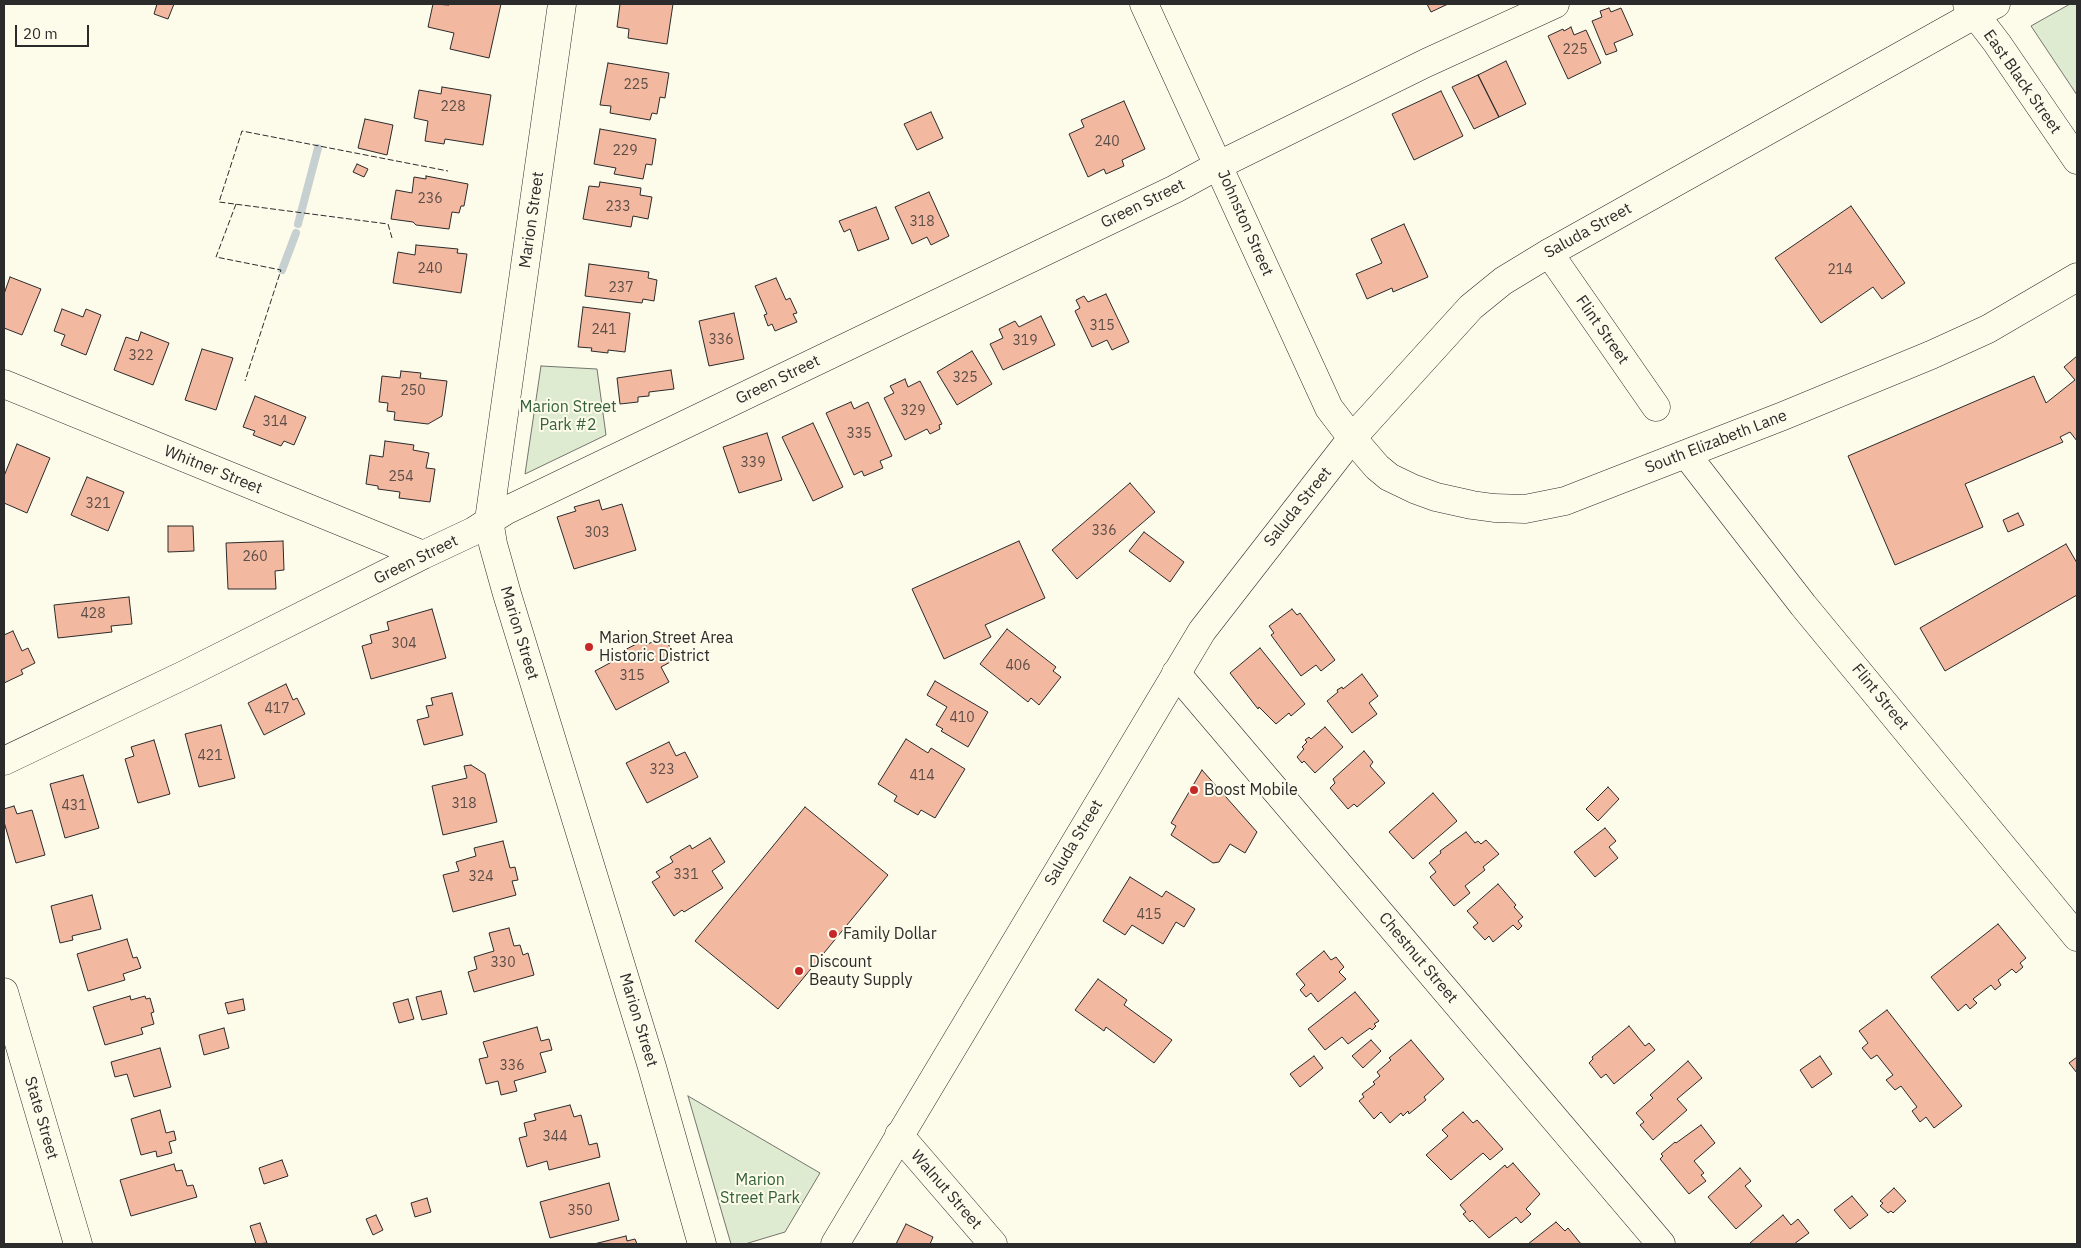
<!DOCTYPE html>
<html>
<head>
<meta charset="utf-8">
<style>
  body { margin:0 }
  #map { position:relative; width:2081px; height:1248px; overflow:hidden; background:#fdfbea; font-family:"IBM Plex Sans",sans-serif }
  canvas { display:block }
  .frame { position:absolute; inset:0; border:5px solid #2b2b2b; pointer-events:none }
  .scale { position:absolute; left:15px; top:25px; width:74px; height:22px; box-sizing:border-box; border:2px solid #2b2b2b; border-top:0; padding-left:6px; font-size:15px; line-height:18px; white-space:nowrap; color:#2b2b2b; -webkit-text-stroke:4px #fdfbea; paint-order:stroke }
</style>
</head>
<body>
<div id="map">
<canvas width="2081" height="1248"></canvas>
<div class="frame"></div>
<div class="scale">20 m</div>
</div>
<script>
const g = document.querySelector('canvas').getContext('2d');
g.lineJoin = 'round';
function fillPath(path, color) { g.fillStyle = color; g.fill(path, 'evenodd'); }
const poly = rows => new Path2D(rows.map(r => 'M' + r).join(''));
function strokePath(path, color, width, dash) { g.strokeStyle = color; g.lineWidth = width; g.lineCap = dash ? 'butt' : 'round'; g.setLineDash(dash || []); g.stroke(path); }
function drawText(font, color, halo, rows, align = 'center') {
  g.font = font + ' "IBM Plex Sans",sans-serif'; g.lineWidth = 4; g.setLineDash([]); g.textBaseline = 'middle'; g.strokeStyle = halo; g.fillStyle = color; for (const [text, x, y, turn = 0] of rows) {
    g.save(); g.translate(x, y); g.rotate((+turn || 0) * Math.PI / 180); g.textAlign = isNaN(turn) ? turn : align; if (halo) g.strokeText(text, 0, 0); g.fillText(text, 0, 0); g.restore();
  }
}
const green = poly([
  [2070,4,2077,4,2077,95,2031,26,2070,4],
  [541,366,597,369,606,435,525,474,541,366],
  [688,1096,820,1173,785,1232,745,1244,731,1244,688,1096]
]);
fillPath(green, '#deebd1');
strokePath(green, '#74746e', 1);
strokePath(poly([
  [298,224,318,148],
  [282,270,296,233]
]), '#c7d0d0', 8);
const building = poly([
  [157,4,174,4,168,19,154,14,157,4],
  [433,4,449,5,450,4,501,4,489,58,450,49,454,33,428,27,433,4],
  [620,4,673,4,667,44,628,38,629,29,617,27,620,4],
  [1427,4,1448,4,1431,12,1427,4],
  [1609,8,1611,12,1621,8,1633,35,1614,43,1617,51,1606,55,1592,21,1602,17,1600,11,1609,8],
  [1571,27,1574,35,1586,30,1601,63,1568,79,1548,36,1563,29,1564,31,1571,27],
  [1506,61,1526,104,1499,117,1478,75,1506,61],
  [608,63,669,73,665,98,660,97,657,114,652,113,650,120,610,113,611,106,600,105,608,63],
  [1478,75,1499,117,1474,129,1452,87,1478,75],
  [442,87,491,95,483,145,445,139,444,144,425,141,428,121,414,118,419,90,441,94,442,87],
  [1441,91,1463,136,1414,160,1392,114,1441,91],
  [1124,101,1145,149,1122,160,1124,166,1106,174,1104,169,1088,177,1069,134,1084,127,1081,120,1124,101],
  [931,112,943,138,917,150,904,124,931,112],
  [365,119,393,125,387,155,358,148,365,119],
  [600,129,656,139,652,165,646,164,643,179,614,174,616,168,594,164,600,129],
  [357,164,368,169,364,177,353,172,357,164],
  [426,176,468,184,464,206,461,206,459,213,452,212,449,229,416,225,413,222,391,219,396,190,412,193,414,177,426,179,426,176],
  [600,182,641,188,640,195,652,197,648,219,633,216,631,227,583,219,589,186,599,187,600,182],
  [929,192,949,236,931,245,927,237,912,244,895,207,929,192],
  [1851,206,1905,283,1882,299,1873,287,1821,323,1775,258,1851,206],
  [876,207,889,239,858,251,850,229,844,232,839,221,876,207],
  [1404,224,1428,277,1393,292,1392,288,1367,299,1356,274,1382,263,1371,239,1404,224],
  [416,245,458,249,457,253,467,254,461,293,393,283,398,252,415,255,416,245],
  [589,264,649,272,648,278,657,280,654,301,643,299,642,303,585,296,589,264],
  [10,277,41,289,22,335,4,328,4,294,10,277],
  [776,278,786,300,790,298,797,313,793,314,797,322,775,331,772,324,768,326,764,315,767,314,755,286,776,278],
  [1106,294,1129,342,1112,350,1107,340,1092,347,1075,311,1080,308,1076,300,1084,296,1088,302,1106,294],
  [583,307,630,313,625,352,608,350,608,353,591,351,592,348,578,347,583,307],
  [62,309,83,317,86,309,101,315,86,355,61,345,65,335,54,331,62,309],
  [734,313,744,359,709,366,699,321,734,313],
  [1041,316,1055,345,1003,370,990,344,1003,338,999,329,1015,321,1019,327,1041,316],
  [141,332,169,343,153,385,114,370,126,337,138,341,141,332],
  [202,349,233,358,216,410,185,400,202,349],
  [972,351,992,384,957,405,937,372,972,351],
  [2077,356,2077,441,2070,432,2060,437,2063,442,1965,484,1983,527,1895,565,1848,456,2034,376,2046,403,2075,380,2064,367,2077,356],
  [671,370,674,389,649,392,649,396,638,397,638,402,620,404,617,378,671,370],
  [401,371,421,373,420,378,447,381,442,416,428,424,394,420,395,412,387,411,388,403,379,402,382,376,400,378,401,371],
  [905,379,908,387,920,381,942,424,939,425,940,429,930,434,927,429,905,440,884,398,894,393,890,386,905,379],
  [255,396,306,417,294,445,284,441,281,446,253,435,255,431,243,427,255,396],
  [851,402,854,409,868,402,892,456,880,461,883,468,864,476,862,471,854,475,826,413,851,402],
  [813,423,843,487,813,501,782,437,813,423],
  [767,433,782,480,739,493,723,447,767,433],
  [385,441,414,445,413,450,429,453,426,468,435,469,430,502,399,498,400,492,378,489,378,486,366,484,370,455,383,457,385,441],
  [17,444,50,458,27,513,4,503,4,476,17,444],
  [87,477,124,492,108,531,71,515,87,477],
  [1130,483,1155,512,1077,579,1052,550,1130,483],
  [599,500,602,510,622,504,636,550,574,569,557,517,576,511,574,507,599,500],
  [2018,513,2024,525,2008,532,2003,520,2018,513],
  [168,526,193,526,194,551,168,552,168,526],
  [1144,532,1184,562,1170,582,1129,551,1144,532],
  [283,541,284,570,275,571,276,589,228,589,226,543,283,541],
  [1019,541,1045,598,985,625,991,637,944,659,912,589,1019,541],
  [2066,544,2077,563,2077,595,1945,671,1920,628,2066,544],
  [129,597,132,624,111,626,112,632,58,638,54,605,129,597],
  [432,609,446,658,371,679,362,646,372,643,370,635,389,630,387,622,432,609],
  [1292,609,1297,615,1300,613,1335,660,1321,671,1316,665,1301,676,1271,635,1274,633,1269,626,1292,609],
  [1007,629,1056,667,1053,671,1061,677,1039,705,1031,698,1028,702,980,664,1007,629],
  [13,631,22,651,28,648,35,663,21,670,23,674,4,683,4,635,13,631],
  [664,636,676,659,661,667,669,682,616,710,595,671,619,658,617,654,644,640,646,645,664,636],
  [1260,648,1305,704,1291,716,1289,713,1276,724,1259,707,1258,709,1230,673,1260,648],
  [1362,674,1378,696,1369,703,1377,714,1352,733,1327,701,1338,692,1337,690,1342,687,1343,689,1362,674],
  [935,681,988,712,968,747,941,731,943,729,936,725,947,707,927,695,935,681],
  [286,684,293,700,297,698,305,714,264,735,248,703,286,684],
  [452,693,463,735,424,745,417,720,429,717,426,706,433,705,431,698,452,693],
  [221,725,235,778,199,787,185,734,221,725],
  [1325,727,1343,747,1315,773,1304,761,1302,763,1297,757,1304,749,1302,747,1307,742,1305,740,1309,737,1311,739,1325,727],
  [906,739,928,753,931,748,965,769,935,818,921,810,918,815,894,801,897,796,878,784,906,739],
  [154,740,170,794,138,803,125,759,134,756,131,747,154,740],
  [669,742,676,756,685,752,698,777,647,803,626,763,669,742],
  [1364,751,1373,762,1370,766,1385,783,1357,807,1354,804,1348,809,1330,788,1335,783,1333,779,1364,751],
  [471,765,485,774,497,822,443,835,432,786,467,778,464,766,471,765],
  [1202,770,1257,832,1245,853,1230,844,1219,862,1213,863,1171,835,1176,826,1171,823,1202,770],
  [83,775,99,828,65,838,50,784,83,775],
  [1608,787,1619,799,1598,821,1586,809,1608,787],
  [1433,793,1457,821,1413,859,1389,832,1433,793],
  [14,806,17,814,32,810,45,855,16,863,4,822,4,809,14,806],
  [805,807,888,875,778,1009,695,941,805,807],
  [1605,828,1616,841,1609,847,1618,858,1595,877,1574,852,1605,828],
  [1466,832,1475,843,1478,841,1481,844,1486,840,1499,854,1483,867,1485,870,1465,886,1470,893,1454,906,1430,877,1436,872,1429,863,1441,853,1440,851,1466,832],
  [710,838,725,862,712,871,723,888,684,912,682,910,674,916,652,882,660,877,656,872,673,862,670,857,690,845,692,849,710,838],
  [503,841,510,868,515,867,518,880,512,881,516,895,453,912,443,875,459,871,456,862,476,856,474,848,503,841],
  [1130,877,1162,897,1166,891,1195,909,1184,927,1176,922,1163,944,1132,925,1125,935,1103,921,1130,877],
  [1498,884,1516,905,1514,907,1523,917,1518,921,1522,926,1518,930,1513,925,1493,942,1489,936,1485,940,1473,927,1478,923,1467,911,1498,884],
  [92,895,101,929,72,936,73,940,60,943,51,906,92,895],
  [1998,924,2026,958,2020,963,2023,967,2016,973,2012,969,1998,980,2001,985,1995,990,1991,985,1973,999,1977,1003,1970,1009,1966,1004,1958,1011,1931,977,1998,924],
  [509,928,514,946,520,945,523,955,528,953,534,975,474,992,468,972,477,969,474,957,494,951,489,933,509,928],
  [127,939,133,958,137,957,141,968,123,974,125,980,88,991,77,954,127,939],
  [1324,951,1331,960,1336,957,1344,967,1339,972,1346,979,1318,1002,1311,993,1306,997,1300,990,1305,985,1296,974,1324,951],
  [1098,979,1127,1000,1124,1005,1172,1040,1154,1063,1106,1027,1104,1031,1075,1010,1098,979],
  [441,991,447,1014,422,1020,416,997,441,991],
  [1355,992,1379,1021,1374,1024,1376,1026,1372,1030,1370,1028,1348,1044,1342,1037,1325,1050,1308,1029,1355,992],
  [130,996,131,1000,145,996,146,999,150,998,154,1012,151,1013,154,1024,141,1028,143,1034,105,1045,93,1007,130,996],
  [243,999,245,1010,228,1014,225,1003,243,999],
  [408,999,414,1019,399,1023,393,1003,408,999],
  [1887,1010,1962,1106,1934,1128,1926,1117,1920,1122,1912,1111,1917,1107,1901,1086,1895,1090,1886,1080,1893,1075,1877,1055,1871,1059,1862,1048,1868,1043,1859,1031,1887,1010],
  [1629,1026,1645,1046,1649,1043,1655,1050,1614,1084,1606,1074,1601,1078,1589,1063,1593,1059,1592,1057,1629,1026],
  [537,1027,541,1041,549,1039,552,1050,540,1053,546,1072,514,1081,517,1091,501,1095,498,1081,486,1084,479,1059,488,1057,483,1042,537,1027],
  [224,1028,229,1048,204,1055,199,1035,224,1028],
  [1371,1040,1381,1051,1363,1068,1352,1056,1371,1040],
  [1411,1040,1444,1079,1424,1097,1426,1100,1409,1114,1408,1111,1403,1116,1401,1113,1390,1123,1381,1112,1374,1119,1359,1101,1364,1097,1362,1094,1375,1084,1373,1082,1380,1076,1377,1072,1391,1060,1389,1058,1411,1040],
  [160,1048,171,1087,134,1097,127,1074,115,1077,111,1062,160,1048],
  [1314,1056,1323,1068,1300,1087,1290,1074,1314,1056],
  [1820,1056,1832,1074,1812,1088,1800,1070,1820,1056],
  [2077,1057,2077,1073,2069,1063,2077,1057],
  [1688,1061,1702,1078,1677,1099,1687,1110,1653,1140,1640,1125,1644,1122,1636,1113,1653,1098,1650,1095,1688,1061],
  [570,1105,574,1117,581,1115,589,1145,597,1143,600,1157,549,1170,547,1161,527,1167,519,1138,527,1136,524,1123,536,1120,534,1114,570,1105],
  [160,1110,166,1133,174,1131,176,1140,169,1142,172,1153,157,1157,156,1151,141,1155,131,1119,160,1110],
  [1463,1112,1473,1123,1477,1120,1503,1149,1490,1160,1483,1153,1451,1180,1426,1155,1448,1136,1442,1130,1463,1112],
  [1701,1125,1715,1143,1694,1161,1704,1173,1701,1175,1706,1181,1689,1194,1660,1159,1663,1156,1661,1154,1675,1142,1676,1143,1701,1125],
  [282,1160,288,1176,264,1184,259,1168,282,1160],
  [1513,1163,1540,1194,1526,1209,1531,1214,1521,1223,1516,1217,1489,1238,1472,1220,1470,1222,1463,1214,1466,1212,1460,1205,1505,1165,1507,1168,1513,1163],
  [174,1164,176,1171,182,1170,187,1186,193,1185,197,1197,131,1216,120,1180,174,1164],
  [1740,1168,1751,1181,1745,1186,1762,1206,1736,1229,1708,1197,1740,1168],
  [609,1183,619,1220,550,1238,540,1202,609,1183],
  [1894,1188,1906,1201,1893,1213,1891,1211,1888,1213,1880,1206,1883,1203,1880,1201,1894,1188],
  [1852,1196,1868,1215,1850,1229,1834,1210,1852,1196],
  [427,1198,431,1212,415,1217,411,1203,427,1198],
  [376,1215,383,1230,373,1235,366,1219,376,1215],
  [1783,1215,1791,1225,1798,1219,1809,1233,1794,1244,1751,1244,1750,1243,1783,1215],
  [1556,1222,1565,1231,1568,1228,1581,1244,1528,1244,1556,1222],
  [260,1223,267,1243,256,1244,250,1226,260,1223],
  [906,1224,933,1237,930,1244,896,1244,906,1224],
  [626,1236,627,1241,635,1239,637,1244,594,1244,626,1236]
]);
fillPath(building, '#f2b8a0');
strokePath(building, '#2b2b2b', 1);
const minor = poly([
  [562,4,489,520,493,544,507,594,652,1067,702,1244],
  [1974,15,1996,4],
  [1549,253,1656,407],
  [4,384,423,555],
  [1352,438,1377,467,1389,477,1414,489,1436,497,1472,505,1494,508,1525,509,1565,501,1783,416,1931,355,1988,329,2077,277],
  [1686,454,1803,605,2077,937],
  [1176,673,1661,1244],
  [4,761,186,674,423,555,474,531,505,511,1175,189,1219,165,1426,63,1555,4],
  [4,992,78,1244],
  [899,1135,993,1244]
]);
const major = poly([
  [1144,4,1329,408,1352,438],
  [1967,4,1997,43,2077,160],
  [835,1244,1202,631,1352,438,1471,307,1503,281,1549,253,1974,15]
]);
strokePath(minor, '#2b2b2b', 29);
strokePath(major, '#2b2b2b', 29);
strokePath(minor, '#fdfbea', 28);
strokePath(major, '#fdfbea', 28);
strokePath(poly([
  [236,204,216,257,281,270,245,381],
  [392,238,388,224,219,202,242,131,448,171]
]), '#2b2b2b', 1, [6, 2.5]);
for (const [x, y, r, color] of [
  [589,647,5,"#c62828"],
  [1194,790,5,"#c62828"],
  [833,934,5,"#c62828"],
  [799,971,5,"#c62828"]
]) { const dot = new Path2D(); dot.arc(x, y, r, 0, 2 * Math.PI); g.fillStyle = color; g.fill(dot); strokePath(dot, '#fdfbea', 2); }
drawText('14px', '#5d4e48', null, [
  ["225",1575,50],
  ["225",636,85],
  ["228",453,107],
  ["240",1107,142],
  ["229",625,151],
  ["236",430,199],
  ["233",618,207],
  ["318",922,222],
  ["240",430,269],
  ["214",1840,270],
  ["237",621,288],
  ["315",1102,326],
  ["241",604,330],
  ["336",721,340],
  ["319",1025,341],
  ["322",141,356],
  ["325",965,378],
  ["250",413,391],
  ["329",913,411],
  ["314",275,422],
  ["335",859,434],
  ["339",753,463],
  ["254",401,477],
  ["321",98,504],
  ["336",1104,531],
  ["303",597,533],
  ["260",255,557],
  ["428",93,614],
  ["304",404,644],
  ["406",1018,666],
  ["315",632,676],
  ["417",277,709],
  ["410",962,718],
  ["421",210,756],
  ["323",662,770],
  ["414",922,776],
  ["318",464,804],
  ["431",74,806],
  ["331",686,875],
  ["324",481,877],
  ["415",1149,915],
  ["330",503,963],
  ["336",512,1066],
  ["344",555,1137],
  ["350",580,1211]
]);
drawText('16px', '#2b2b2b', '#fdfbea', [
  ["East Black Street",2022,82,55],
  ["Green Street",1143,204,-26],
  ["Marion Street",532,220,-82],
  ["Johnston Street",1245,223,66],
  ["Saluda Street",1588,231,-29],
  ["Flint Street",1602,330,55],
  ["Green Street",778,380,-26],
  ["South Elizabeth Lane",1716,442,-21],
  ["Whitner Street",213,470,22],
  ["Saluda Street",1298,507,-51],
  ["Green Street",416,560,-26],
  ["Marion Street",519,633,73],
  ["Flint Street",1880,697,51],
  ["Saluda Street",1074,843,-59],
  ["Chestnut Street",1418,958,50],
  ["Marion Street",638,1020,73],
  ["State Street",41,1118,74],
  ["Walnut Street",946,1190,49]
]);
drawText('16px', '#34623c', '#fdfbea', [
  ["Marion Street",568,407],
  ["Park #2",568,425],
  ["Marion",760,1180],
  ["Street Park",760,1198]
]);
drawText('16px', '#2b2b2b', '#fdfbea', [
  ["Marion Street Area",599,638],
  ["Historic District",599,656],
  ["Boost Mobile",1204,790],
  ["Family Dollar",843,934],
  ["Discount",809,962],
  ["Beauty Supply",809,980]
], 'left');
</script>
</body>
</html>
